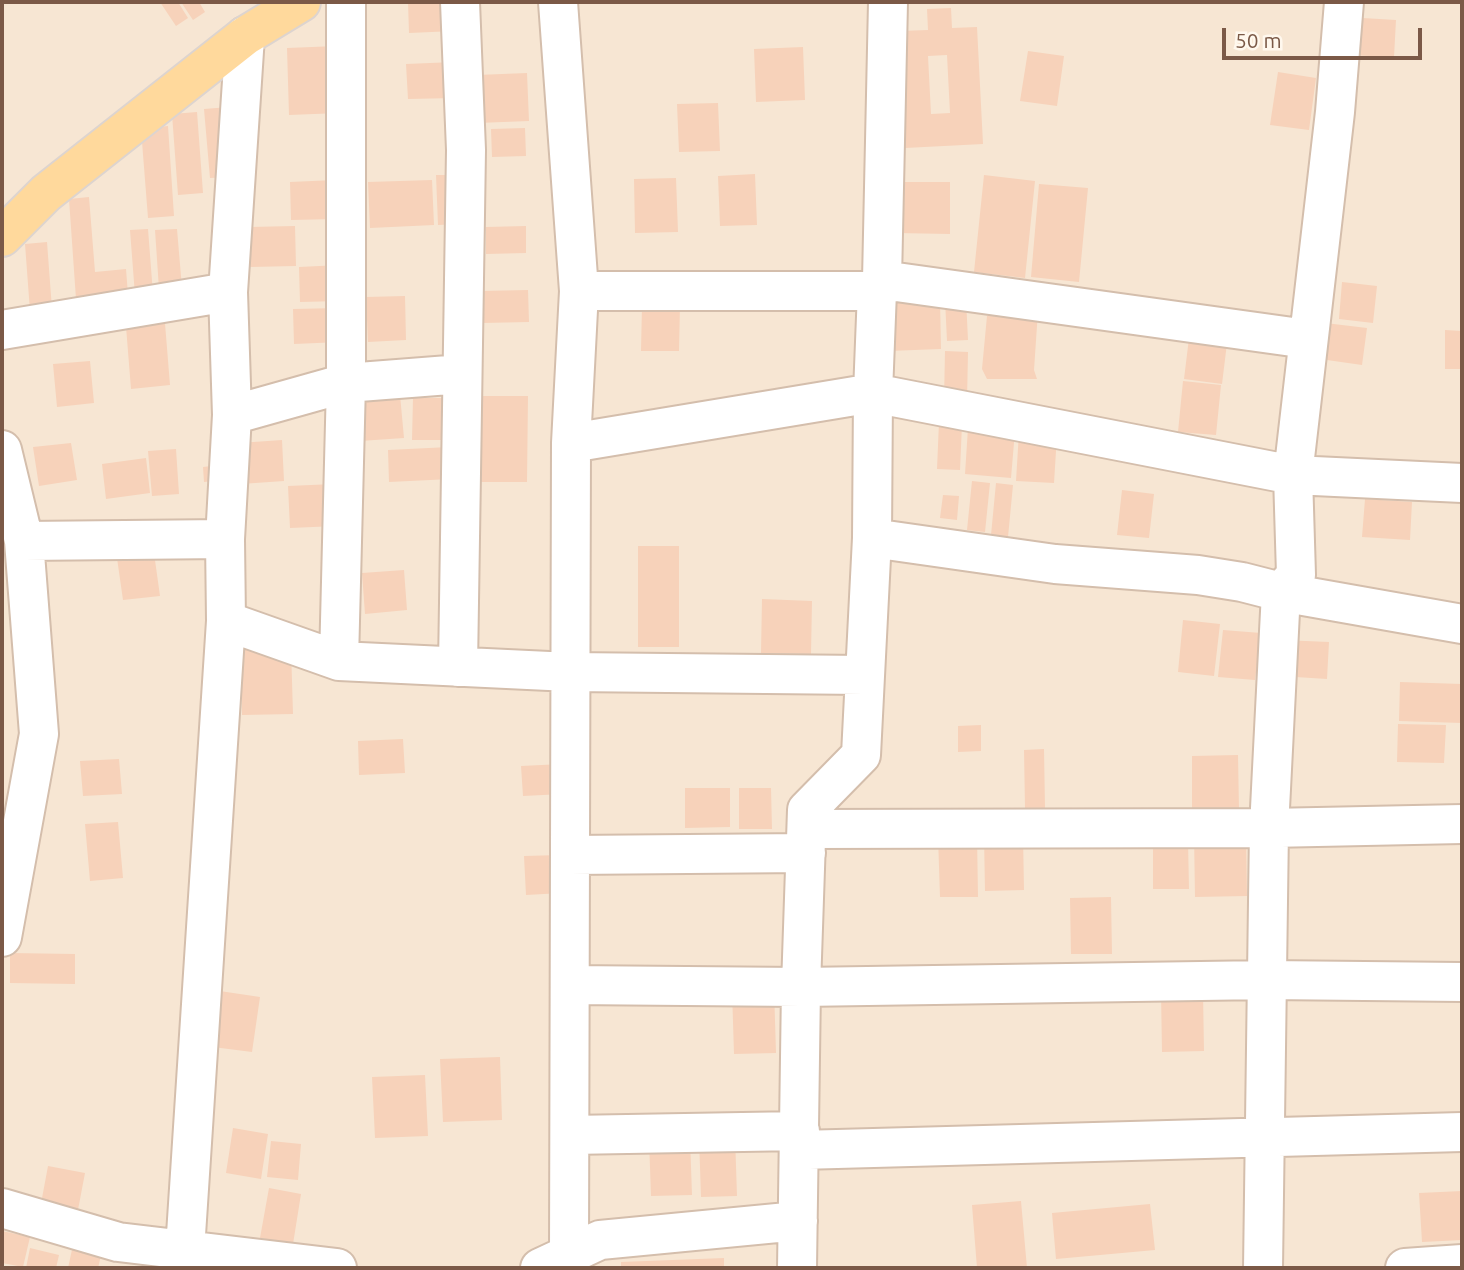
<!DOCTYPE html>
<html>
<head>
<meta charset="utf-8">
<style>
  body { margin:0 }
  #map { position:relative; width:1464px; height:1270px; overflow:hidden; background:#fef5e5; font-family:Ubuntu,sans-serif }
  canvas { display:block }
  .frame { position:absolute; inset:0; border:4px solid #7b5947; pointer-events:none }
  .scale { position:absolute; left:1222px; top:28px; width:200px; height:32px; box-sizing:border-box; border:4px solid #7b5947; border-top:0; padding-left:9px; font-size:21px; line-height:24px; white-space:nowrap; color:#7b5947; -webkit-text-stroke:5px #fff8ee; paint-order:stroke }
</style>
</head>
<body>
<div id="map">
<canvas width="1464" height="1270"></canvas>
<div class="frame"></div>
<div class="scale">50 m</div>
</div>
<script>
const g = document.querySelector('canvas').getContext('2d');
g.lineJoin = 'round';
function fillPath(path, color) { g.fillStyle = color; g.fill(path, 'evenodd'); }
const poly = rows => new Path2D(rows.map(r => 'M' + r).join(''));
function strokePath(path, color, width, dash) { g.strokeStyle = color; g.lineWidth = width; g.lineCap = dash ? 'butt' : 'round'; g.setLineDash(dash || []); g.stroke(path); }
fillPath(poly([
  [2,2,1462,2,1462,1268,2,1268]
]), '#f7e6d3');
fillPath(poly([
  [160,2,178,2,188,18,176,26],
  [181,2,199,2,205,12,193,20],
  [408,2,453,2,454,31,409,33],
  [951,8,952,28,977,27,983,144,905,148,899,31,928,30,927,9],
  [947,55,950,113,931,114,928,56],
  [1346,17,1396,20,1394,57,1344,55],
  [337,46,340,113,289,115,287,48],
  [803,47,805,100,756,102,754,49],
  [1028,51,1064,56,1057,106,1020,101],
  [454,62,455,98,408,99,406,64],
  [1278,72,1316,78,1309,130,1270,125],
  [527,73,529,121,478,123,477,75],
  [718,103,720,151,679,152,677,104],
  [229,107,234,177,210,178,204,109],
  [197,112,203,193,178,195,172,114],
  [168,126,174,216,148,218,141,129],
  [525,128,526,156,492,157,491,129],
  [755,174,757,225,720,226,718,176],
  [436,175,458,175,460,224,438,225],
  [984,175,1035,181,1025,278,974,272],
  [676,178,678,232,635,233,634,179],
  [335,180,336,219,291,220,290,182],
  [432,180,434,225,370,228,368,182],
  [895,182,950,182,950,234,896,233],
  [1039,184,1088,188,1079,282,1031,277],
  [89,197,95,272,126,269,128,295,76,299,69,199],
  [295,226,296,266,250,267,249,227],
  [526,226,526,253,486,254,486,227],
  [148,229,153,294,135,295,130,230],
  [177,229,182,288,159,289,155,230],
  [47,242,52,309,30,311,25,244],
  [340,265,341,301,300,302,299,267],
  [1342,282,1377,286,1373,323,1339,319],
  [528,290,529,322,482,323,481,291],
  [405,296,406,340,368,342,366,297],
  [966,299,968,340,947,341,945,300],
  [940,300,941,349,888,351,886,302],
  [642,305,680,305,679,351,641,351],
  [339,308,340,342,294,344,293,309],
  [1005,309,1038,311,1034,370,1037,379,987,379,982,369,987,316],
  [164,311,170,385,131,389,125,314],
  [1317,322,1367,328,1362,365,1313,358],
  [1190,330,1228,335,1222,384,1184,379],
  [1445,330,1462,331,1462,369,1445,369],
  [945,351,968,352,967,401,944,400],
  [90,361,94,403,57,407,53,364],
  [1183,381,1221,385,1216,435,1178,432],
  [400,395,404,438,360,441,357,399],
  [482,396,528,396,527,482,481,482],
  [413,398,452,398,452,440,412,440],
  [939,422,962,424,960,470,937,469],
  [968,428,1015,431,1011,478,965,474],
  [1019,432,1057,435,1054,483,1016,481],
  [282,440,284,481,241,484,239,443],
  [71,443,77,480,39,486,33,447],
  [449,447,451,479,389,482,388,450],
  [176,449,179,494,152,496,148,451],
  [146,458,150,493,106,499,102,464],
  [220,465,222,480,204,482,203,467],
  [972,481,990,483,985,532,967,530],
  [996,483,1013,485,1008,537,991,535],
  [334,484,336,526,290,528,288,486],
  [1122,490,1154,494,1149,538,1117,535],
  [943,495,959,496,957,520,940,518],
  [1365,499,1412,502,1410,540,1362,537],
  [638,546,679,546,679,647,638,647],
  [154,553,160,596,123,600,117,558],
  [404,570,407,610,365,614,362,573],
  [762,599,812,601,811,654,761,653],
  [1183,620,1220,624,1214,676,1178,672],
  [1223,630,1261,633,1255,680,1218,677],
  [1282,640,1329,642,1327,679,1280,676],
  [291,648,293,714,242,715,241,649],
  [1400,682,1462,684,1462,723,1399,721],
  [1398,724,1446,725,1444,763,1397,762],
  [981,725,981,751,958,752,958,726],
  [403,739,405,773,359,775,358,741],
  [1044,749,1045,808,1025,808,1024,750],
  [1238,755,1239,810,1192,811,1192,756],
  [119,759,122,794,83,796,80,761],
  [562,764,563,794,523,796,521,766],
  [685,788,730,788,730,827,685,828],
  [739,788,771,788,772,829,739,829],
  [118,822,123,878,90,881,85,824],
  [1194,834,1246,834,1247,896,1195,897],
  [977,835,978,897,940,897,938,836],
  [1023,835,1024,890,985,891,984,836],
  [1188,841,1189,889,1153,889,1153,842],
  [560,855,562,893,526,895,524,856],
  [1111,897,1112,954,1071,954,1070,898],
  [10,953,75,954,75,984,10,983],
  [774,988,776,1053,734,1054,732,990],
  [213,990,260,997,252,1052,205,1046],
  [1161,992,1203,992,1204,1051,1162,1052],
  [500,1057,502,1120,443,1122,440,1059],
  [425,1075,428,1136,375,1138,372,1077],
  [233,1128,268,1134,261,1179,226,1173],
  [735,1136,737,1196,701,1197,699,1137],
  [690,1138,692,1195,651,1196,649,1139],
  [271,1141,301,1144,298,1180,267,1177],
  [48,1166,85,1173,77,1215,40,1209],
  [269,1188,301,1194,293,1244,260,1238],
  [1462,1191,1462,1240,1422,1242,1419,1193],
  [1021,1201,1027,1268,977,1268,972,1205],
  [1150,1204,1155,1250,1056,1259,1052,1213],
  [2,1231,30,1237,23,1267,2,1263],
  [75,1236,104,1243,98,1268,68,1268],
  [30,1248,59,1255,56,1268,26,1268],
  [724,1258,724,1268,621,1268,621,1262]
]), '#f7d2ba');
const minor = poly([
  [558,2,579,291,571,443,569,1255],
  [1344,2,1335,112,1293,475,1296,575,1281,592,1269,828,1462,824],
  [882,280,1307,339],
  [579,291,877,291],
  [2,330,228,292],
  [232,415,346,383,462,374],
  [571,443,873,393,1293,475,1462,483],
  [2,450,24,541,39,734,2,937],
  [872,538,1055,564,1198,575,1242,582,1281,592,1462,624],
  [24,541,225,539],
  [226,621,339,661,570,672,864,675],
  [339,661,346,383,346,2],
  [458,667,466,150,460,2],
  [807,829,1269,828,1263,1268],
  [570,855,806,853],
  [570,985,801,987,1267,980,1462,982],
  [570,1135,800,1131],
  [800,1150,1462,1132],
  [2,1208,118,1242,337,1268],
  [185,1250,226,621,225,539,232,415,228,292,245,36],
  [540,1268,600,1240,798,1221],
  [797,1268,801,987,807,810,861,755,872,538,873,393,877,291,882,280,888,2],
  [1405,1268,1462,1264]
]);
const major = poly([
  [2,237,46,193,245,36,301,2]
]);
strokePath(minor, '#d4beac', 42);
strokePath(major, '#ddd4cf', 42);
strokePath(minor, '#fff', 38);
strokePath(major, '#ffd99c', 38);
</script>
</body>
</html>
